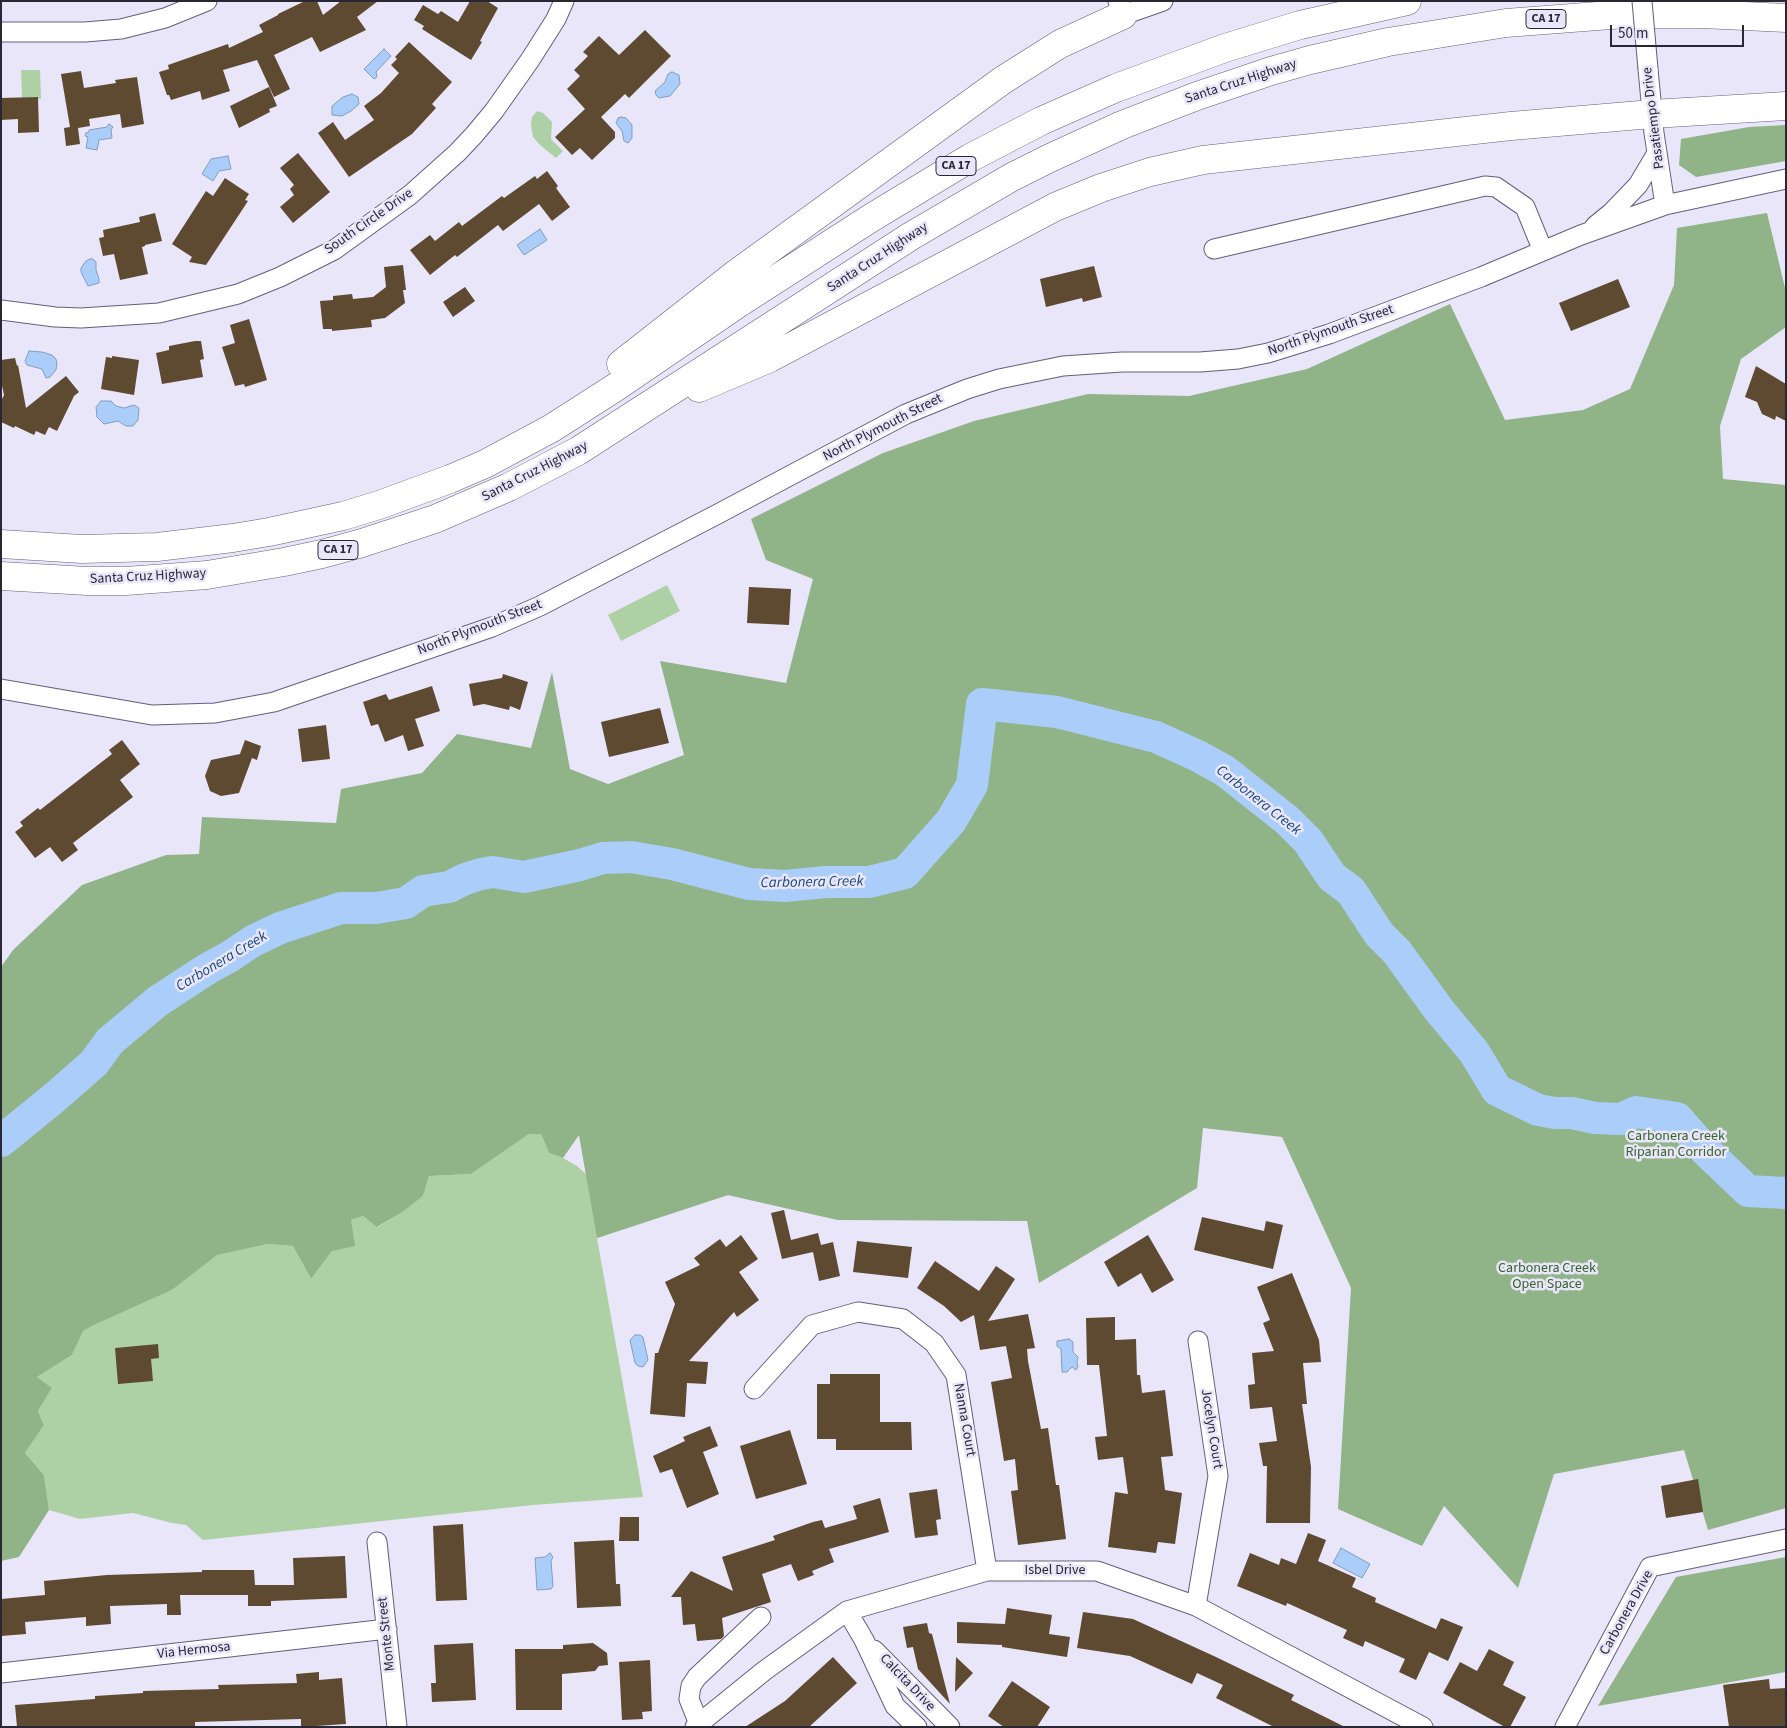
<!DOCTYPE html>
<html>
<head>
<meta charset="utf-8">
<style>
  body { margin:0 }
  #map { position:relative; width:1787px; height:1728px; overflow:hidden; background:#e9e6fa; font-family:"Source Sans 3",sans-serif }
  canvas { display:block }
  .frame { position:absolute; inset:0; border:2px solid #292734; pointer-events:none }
  .scale { position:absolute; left:1610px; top:25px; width:134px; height:22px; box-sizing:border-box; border:2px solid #292734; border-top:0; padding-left:6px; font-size:15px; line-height:18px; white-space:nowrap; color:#292734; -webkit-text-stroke:4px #e9e6fa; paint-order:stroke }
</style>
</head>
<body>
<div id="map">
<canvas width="1787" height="1728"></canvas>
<div class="frame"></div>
<div class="scale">50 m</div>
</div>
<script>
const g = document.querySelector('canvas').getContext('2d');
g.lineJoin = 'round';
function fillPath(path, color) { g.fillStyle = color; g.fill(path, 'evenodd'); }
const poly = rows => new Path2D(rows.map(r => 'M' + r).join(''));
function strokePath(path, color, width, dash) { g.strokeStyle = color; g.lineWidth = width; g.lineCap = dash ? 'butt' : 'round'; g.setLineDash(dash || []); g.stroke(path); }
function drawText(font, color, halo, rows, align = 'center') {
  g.font = font + ' "Source Sans 3",sans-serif'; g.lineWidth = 5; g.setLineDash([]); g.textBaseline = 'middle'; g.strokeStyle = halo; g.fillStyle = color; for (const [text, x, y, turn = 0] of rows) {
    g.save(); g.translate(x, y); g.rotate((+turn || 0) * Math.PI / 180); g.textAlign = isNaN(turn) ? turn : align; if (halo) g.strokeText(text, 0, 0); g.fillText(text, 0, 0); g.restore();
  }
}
fillPath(poly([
  [21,70,40,70,41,99,38,99,38,97,22,98],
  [537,111,543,113,552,122,551,139,563,151,556,158,539,144,533,137,531,125,532,117],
  [667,585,680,611,621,641,608,615],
  [530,859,838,1220,728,1195,597,1238,643,1497,533,1505,203,1540,186,1525,172,1523,133,1513,80,1519,49,1510,44,1475,25,1453,44,1425,38,1411,52,1388,37,1377,72,1355,82,1331,92,1326,172,1290,216,1255,268,1244,293,1246,311,1279,332,1251,351,1220,363,1216,378,1227,404,1211,423,1196,429,1176,471,1174,529,1134,541,1134,549,1153,563,1158,577,1166,586,1174]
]), '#add1a5');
fillPath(poly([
  [1786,125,1786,161,1696,177,1679,165,1681,139,1749,127],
  [1767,213,1786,292,1786,327,1741,359,1720,426,1723,479,1786,485,1786,1508,1708,1530,1684,1450,1554,1474,1518,1588,1444,1506,1422,1546,1338,1509,1351,1288,1282,1137,1203,1128,1197,1188,1039,1283,1027,1221,838,1220,728,1195,597,1238,579,1135,563,1158,549,1153,541,1134,529,1134,471,1174,429,1176,423,1196,404,1211,377,1227,363,1216,351,1220,355,1246,332,1251,311,1279,293,1246,268,1244,217,1255,172,1290,92,1326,83,1331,72,1355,37,1377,52,1388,38,1411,44,1425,25,1453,44,1475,49,1510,19,1557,1,1561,1,967,13,950,82,885,166,855,199,854,202,817,336,823,341,789,422,773,457,734,531,748,552,672,570,769,608,784,684,755,660,661,786,683,813,579,766,560,751,519,883,453,974,421,1088,394,1189,396,1307,369,1450,304,1505,420,1583,410,1630,389,1674,285,1677,228],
  [1786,1557,1786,1672,1598,1706,1676,1577]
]), '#90b388');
const water = poly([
  [384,49,391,56,376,72,377,77,374,79,364,69,384,49],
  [672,72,679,75,680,84,670,96,659,98,656,95,655,91,665,82,668,74,672,72],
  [352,94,358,97,359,104,351,111,342,116,332,115,332,106,343,97,352,94],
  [621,117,626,118,632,125,632,138,628,143,624,141,622,131,616,123,618,118,621,117],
  [109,124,113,127,111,130,112,138,99,140,97,150,86,148,88,137,85,136,86,133,89,132,89,130,107,127,109,124],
  [228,156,231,169,219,171,213,181,202,174,211,159,228,156],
  [540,229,547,240,524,255,517,245,540,229],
  [90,259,93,259,96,262,96,270,99,279,99,283,88,286,81,272,81,268,86,261,90,259],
  [29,351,42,352,52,355,56,359,57,364,56,370,50,377,46,378,42,369,27,365,25,361,29,351],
  [101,401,111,401,116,406,124,408,134,405,139,408,138,420,133,426,126,426,118,421,104,424,97,417,96,407,101,401],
  [635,1335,640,1335,643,1337,648,1360,643,1367,638,1366,635,1363,630,1340,635,1335],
  [1069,1339,1073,1342,1073,1352,1078,1357,1077,1363,1078,1367,1076,1370,1072,1367,1067,1372,1062,1372,1061,1349,1057,1346,1057,1341,1069,1339],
  [1341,1548,1370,1564,1362,1578,1333,1563,1341,1548],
  [550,1553,553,1557,551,1561,553,1586,551,1589,537,1590,535,1558,545,1557,550,1553]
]);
fillPath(water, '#aacef9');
strokePath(water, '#839cbe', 1);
strokePath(poly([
  [1,1141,54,1098,94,1063,110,1041,158,1001,207,969,229,957,253,941,280,928,341,908,376,908,406,903,423,891,449,887,465,879,481,874,493,872,524,877,580,865,603,858,631,857,672,864,749,884,785,886,826,882,869,882,905,873,951,821,972,785,982,704,1057,712,1156,737,1198,756,1225,771,1287,820,1308,841,1332,877,1351,891,1379,934,1397,952,1439,1010,1474,1052,1497,1090,1538,1110,1555,1113,1572,1113,1595,1118,1621,1119,1636,1112,1677,1118,1706,1151,1748,1191,1786,1193]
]), '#aacef9', 32);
fillPath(poly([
  [305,1,317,1,323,15,341,1,378,1,357,17,366,30,320,52,312,37,274,55,290,89,274,97,257,60,223,70,230,91,202,100,200,91,171,100,169,95,167,95,159,72,169,69,168,65,228,44,229,48,263,32,259,25,278,15,278,14],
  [470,1,487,1,498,8,480,41,482,42,471,60,422,29,424,26,414,20,423,5,438,14,441,11,458,22],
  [645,30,671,56,629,98,625,94,601,117,615,132,615,138,592,160,580,148,572,155,555,137,585,109,567,89,580,76,574,70,588,56,583,52,599,36,619,55],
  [409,42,452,82,432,104,436,108,412,134,349,177,318,133,333,122,345,140,374,120,364,106,381,93,399,73,391,65,397,59,395,57],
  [81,71,84,88,116,83,115,80,137,77,144,124,122,128,120,114,89,119,90,126,78,128,80,144,66,146,64,128,70,127,61,74],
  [269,87,277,106,269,109,270,112,239,128,230,106],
  [38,97,39,132,18,133,18,119,1,120,1,98],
  [298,153,330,192,293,223,280,207,294,195,290,189,294,185,280,168],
  [547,171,558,186,556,188,570,207,552,221,539,204,503,231,498,225,457,257,455,255,430,275,410,250,430,235,435,241,459,222,462,226,502,196,504,198,535,176,537,179],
  [225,178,249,194,245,200,248,201,206,265,189,262,192,257,172,244,206,191,213,196],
  [155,213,162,241,145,245,145,246,142,247,148,274,120,280,114,254,103,256,99,238,104,237,103,230,140,222,139,217],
  [403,265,406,290,403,290,405,303,385,318,371,320,372,327,332,331,332,329,323,329,320,301,333,300,333,296,352,294,353,299,373,297,386,287,384,267],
  [1094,266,1102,297,1083,302,1082,298,1046,307,1040,279],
  [1618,279,1630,307,1571,331,1559,303],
  [465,287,475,301,453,317,443,302],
  [249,319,267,380,245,387,244,384,235,386,222,347,235,343,230,325],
  [195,341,201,341,204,359,200,360,203,377,162,384,156,353,169,350,169,346],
  [112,356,139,360,134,395,101,389,106,357,112,358],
  [15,358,17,366,18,365,26,408,66,376,79,392,74,396,57,431,49,427,45,435,36,431,34,435,15,426,14,428,1,422,1,401,4,395,1,381,1,360],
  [1756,366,1786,384,1786,421,1776,416,1775,420,1762,414,1757,402,1745,397],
  [749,587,791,589,789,625,747,623],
  [503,674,528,682,520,710,510,706,509,710,484,704,473,706,469,684,502,678],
  [432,686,440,711,415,719,424,746,408,751,403,735,385,742,378,724,371,726,363,702,386,694,389,700],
  [660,708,669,743,609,757,601,722],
  [326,725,330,759,302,762,298,729],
  [122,740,140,764,120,780,133,797,73,843,78,850,62,862,50,847,35,858,15,832,23,826,20,822,38,808,40,810,112,754,109,750],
  [245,740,261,746,257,760,252,758,239,793,221,796,210,791,205,776,211,760,240,754],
  [784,1210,791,1240,818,1233,821,1245,833,1242,840,1276,819,1281,813,1252,782,1259,771,1213],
  [1202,1217,1264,1231,1266,1221,1283,1225,1273,1269,1194,1250],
  [741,1235,758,1259,739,1272,759,1300,737,1317,734,1312,689,1361,708,1362,706,1384,687,1383,685,1417,650,1414,655,1353,658,1353,675,1304,665,1282,700,1265,694,1258,720,1239,726,1247],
  [1148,1235,1174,1280,1152,1293,1141,1273,1118,1287,1104,1262],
  [857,1241,912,1247,908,1278,853,1272],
  [935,1261,979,1291,996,1266,1015,1279,988,1321,1028,1314,1035,1348,1027,1349,1028,1361,1041,1429,1048,1428,1056,1485,1059,1485,1066,1539,1018,1545,1011,1491,1018,1490,1015,1459,1004,1461,991,1382,1012,1378,1006,1346,980,1350,974,1315,961,1322,944,1306,917,1288],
  [1292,1273,1319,1340,1321,1362,1303,1363,1307,1404,1302,1404,1311,1467,1310,1523,1266,1523,1267,1466,1263,1466,1259,1443,1277,1441,1272,1407,1250,1409,1248,1385,1255,1384,1252,1353,1274,1351,1263,1323,1270,1320,1257,1287],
  [1115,1317,1115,1340,1136,1339,1137,1375,1140,1375,1142,1393,1165,1390,1173,1456,1161,1457,1165,1490,1182,1493,1175,1544,1158,1542,1156,1553,1108,1547,1115,1492,1128,1494,1123,1457,1098,1460,1095,1437,1107,1436,1099,1365,1087,1365,1086,1318],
  [158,1344,159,1358,151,1359,153,1381,118,1384,115,1348],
  [830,1374,880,1374,880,1422,911,1422,912,1450,836,1450,836,1439,817,1439,817,1384,830,1384],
  [710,1426,718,1446,703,1452,719,1494,687,1508,672,1469,660,1473,653,1456,685,1441,683,1437],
  [790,1430,807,1484,756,1499,740,1446],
  [1698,1479,1703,1512,1666,1518,1661,1486],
  [937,1489,941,1519,936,1520,938,1535,915,1538,909,1493],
  [880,1498,889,1532,829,1549,834,1562,812,1571,814,1575,798,1581,791,1564,762,1574,771,1602,722,1618,724,1636,721,1639,697,1641,695,1624,683,1625,681,1597,671,1597,691,1571,733,1591,722,1557,775,1540,773,1536,813,1522,822,1520,825,1528,857,1519,853,1506],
  [620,1517,639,1517,639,1541,619,1541],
  [463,1524,467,1600,436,1601,433,1526],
  [1308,1533,1326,1540,1318,1561,1356,1578,1352,1587,1376,1598,1375,1602,1436,1629,1441,1618,1463,1627,1448,1661,1429,1652,1416,1680,1399,1672,1405,1659,1365,1641,1363,1647,1343,1638,1347,1630,1287,1603,1286,1606,1237,1586,1250,1553,1279,1565,1281,1558,1296,1564],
  [614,1540,616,1584,620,1584,621,1606,577,1608,574,1542],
  [345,1556,347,1598,271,1601,271,1606,248,1606,248,1595,180,1595,181,1615,167,1615,167,1604,110,1606,111,1624,86,1626,86,1617,25,1622,26,1634,1,1636,1,1599,45,1595,44,1581,107,1575,202,1572,202,1570,254,1570,255,1585,294,1585,293,1558],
  [1007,1608,1052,1615,1049,1634,1070,1637,1067,1657,1002,1647,1002,1645,957,1643,957,1622,1005,1624],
  [1083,1612,1133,1619,1216,1657,1294,1695,1291,1700,1345,1727,1274,1727,1216,1698,1223,1685,1197,1673,1192,1684,1130,1656,1077,1648],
  [927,1623,929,1633,932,1634,950,1704,918,1669,913,1647,907,1648,903,1627],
  [473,1643,476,1700,432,1702,431,1683,436,1683,434,1645],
  [593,1643,607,1653,608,1665,599,1666,595,1671,562,1674,562,1710,516,1710,515,1649,563,1649,563,1645],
  [1489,1649,1514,1662,1503,1685,1526,1697,1510,1727,1505,1727,1443,1693,1460,1662,1477,1671],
  [833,1657,857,1683,809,1727,745,1727,785,1701],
  [956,1657,973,1673,955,1692],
  [650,1660,652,1711,642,1712,643,1719,622,1720,619,1662],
  [319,1672,319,1680,342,1678,346,1724,301,1727,301,1719,195,1722,195,1727,17,1727,15,1705,95,1699,95,1696,143,1693,143,1691,219,1689,218,1685,297,1683,296,1674],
  [1769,1679,1770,1689,1786,1688,1786,1727,1729,1727,1723,1685],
  [1012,1681,1050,1707,1037,1727,1004,1727,988,1716]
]), '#5e4931');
const minor = poly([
  [1118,1,1123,15,1163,1],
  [1,32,85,32,121,29,165,18,207,1],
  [1648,69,1654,133,1665,205],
  [1595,226,1611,213,1638,185,1657,153],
  [1214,249,1485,186,1496,187,1525,207,1543,251],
  [1,310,55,317,81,318,159,313,238,294,280,277,334,250,410,195,457,153,474,135,494,111,530,60,556,19,564,1],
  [1,689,152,715,215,713,274,702,492,627,540,606,714,516,906,414,967,389,999,379,1063,366,1122,362,1200,362,1238,359,1268,353,1329,334,1481,277,1581,235,1665,205,1786,179],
  [754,1389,812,1325,858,1312,903,1319,934,1343,956,1375,987,1571],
  [377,1542,397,1727],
  [1196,1606,1218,1476,1198,1341],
  [847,1611,864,1640,895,1706,917,1727],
  [874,1650,950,1727],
  [1,1673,387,1629],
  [699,1724,689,1699,691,1686,697,1677,761,1617],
  [695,1727,764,1671,847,1611,987,1571,1097,1571,1196,1606,1423,1727],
  [1565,1727,1650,1567,1786,1539]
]);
const highway = poly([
  [621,364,737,273,1003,80,1060,44,1123,15],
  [699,388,770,358,1055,207,1101,188,1150,172,1203,160,1511,126,1652,114,1786,106],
  [1,544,82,549,119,548,157,547,233,538,269,532,343,516,379,505,450,479,485,464,552,428,616,387,739,303,871,218,970,158,1041,121,1116,88,1225,48,1300,25,1407,1],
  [1,576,87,581,126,581,207,575,284,562,322,554,362,543,435,519,509,487,578,451,911,236,1012,177,1050,158,1122,125,1197,96,1271,71,1310,60,1388,42,1506,23,1624,14,1702,14,1786,18]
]);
strokePath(minor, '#635e7c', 21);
strokePath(highway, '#635e7c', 29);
strokePath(minor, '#fff', 19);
strokePath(highway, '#fff', 28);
const minorBridge = poly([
  [1642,1,1648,69]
]);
strokePath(minorBridge, '#635e7c', 21, []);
strokePath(minorBridge, '#fff', 19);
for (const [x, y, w] of [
  [1546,19,40],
  [956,166,40],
  [338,550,40]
]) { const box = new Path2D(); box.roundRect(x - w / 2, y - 9.5, w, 19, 4); g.fillStyle = '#e9e6fa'; g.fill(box); strokePath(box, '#292734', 1); }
drawText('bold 12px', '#292734', null, [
  ["CA 17",1546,19],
  ["CA 17",956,166],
  ["CA 17",338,550]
]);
drawText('14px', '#292734', '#e9e6fa', [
  ["Santa Cruz Highway",1241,82,-18],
  ["Pasatiempo Drive",1654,118,-97],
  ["South Circle Drive",369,222,-35],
  ["Santa Cruz Highway",878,258,-33],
  ["North Plymouth Street",1331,331,-19],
  ["North Plymouth Street",883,428,-27],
  ["Santa Cruz Highway",535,472,-27],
  ["Santa Cruz Highway",148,577,-3],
  ["North Plymouth Street",480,628,-21],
  ["Nanna Court",964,1420,80],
  ["Jocelyn Court",1211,1429,81],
  ["Isbel Drive",1055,1571],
  ["Carbonera Drive",1627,1613,-61],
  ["Monte Street",387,1634,-96],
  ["Via Hermosa",194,1651,-6],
  ["Calcita Drive",907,1683,46]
]);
drawText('14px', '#35642a', '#e9e6fa', [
  ["Carbonera Creek",1676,1137],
  ["Riparian Corridor",1676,1153],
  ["Carbonera Creek",1547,1269],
  ["Open Space",1547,1285]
]);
drawText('italic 15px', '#17487b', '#e9e6fa', [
  ["Carbonera Creek",1258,801,38],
  ["Carbonera Creek",812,883,-1],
  ["Carbonera Creek",222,962,-31]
]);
</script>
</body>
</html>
